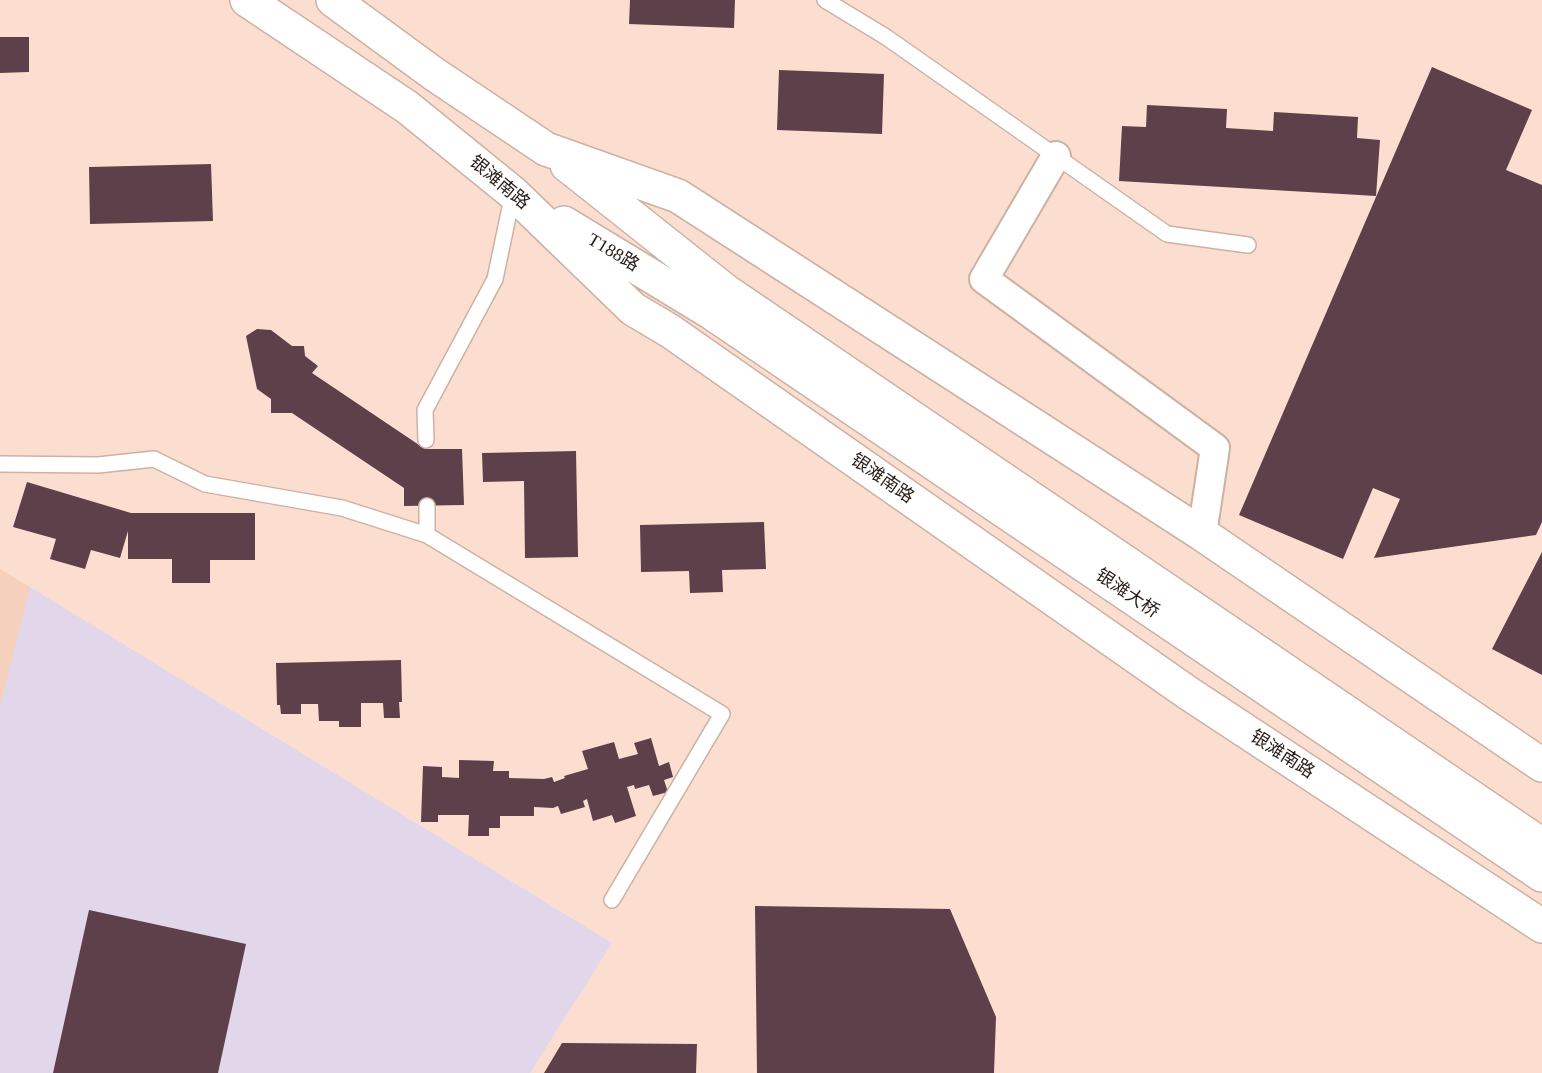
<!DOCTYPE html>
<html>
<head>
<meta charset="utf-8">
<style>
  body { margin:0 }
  canvas { display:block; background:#fbded0 }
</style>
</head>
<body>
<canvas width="1542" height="1073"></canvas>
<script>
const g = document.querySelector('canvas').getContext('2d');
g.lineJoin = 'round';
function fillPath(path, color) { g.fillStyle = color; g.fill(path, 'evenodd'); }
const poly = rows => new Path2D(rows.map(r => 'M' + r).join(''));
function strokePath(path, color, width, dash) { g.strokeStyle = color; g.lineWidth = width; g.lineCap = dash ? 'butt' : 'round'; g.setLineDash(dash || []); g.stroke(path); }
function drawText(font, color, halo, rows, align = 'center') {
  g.font = font + ' "Times New Roman","Noto Sans SC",serif'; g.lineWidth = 6; g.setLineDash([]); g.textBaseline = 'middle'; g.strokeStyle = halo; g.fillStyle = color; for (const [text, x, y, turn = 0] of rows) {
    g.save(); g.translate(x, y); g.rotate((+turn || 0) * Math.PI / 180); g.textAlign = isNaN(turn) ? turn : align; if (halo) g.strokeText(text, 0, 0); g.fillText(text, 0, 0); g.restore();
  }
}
fillPath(poly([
  [30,587,612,943,530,1073,0,1073,0,706]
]), '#e2d6ea');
fillPath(poly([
  [0,569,30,587,0,706]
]), '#f4d0bd');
fillPath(poly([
  [630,0,735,0,734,28,629,24],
  [0,37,29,37,29,72,0,73],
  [1432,67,1532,110,1506,170,1542,185,1542,522,1536,535,1374,558,1400,499,1373,488,1343,559,1239,515],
  [779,70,884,74,882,134,777,130],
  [1147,105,1227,109,1226,128,1273,131,1274,112,1358,117,1357,138,1380,140,1376,196,1119,181,1122,126,1146,127],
  [211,164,213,221,90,224,89,167],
  [257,329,271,330,292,346,304,346,305,356,318,366,312,373,425,449,462,449,464,505,404,506,404,488,292,413,271,413,271,399,257,389,246,336],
  [576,451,578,557,525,558,524,481,483,482,482,453],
  [27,482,131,513,255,513,255,560,210,560,210,583,172,583,172,559,128,559,128,531,120,558,91,550,85,569,50,559,56,539,13,527],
  [764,522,766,569,722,570,723,592,690,593,689,571,641,572,640,525],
  [1542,552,1542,675,1492,649],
  [401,660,402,702,399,702,400,718,384,718,383,703,361,703,361,727,339,727,339,721,319,721,318,704,301,704,301,714,281,714,280,705,277,705,276,663],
  [651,738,659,766,669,762,673,777,664,780,668,792,653,796,649,785,635,789,634,785,627,787,636,816,615,823,612,815,593,821,587,799,583,801,585,807,561,814,558,806,553,808,534,807,534,816,500,816,500,828,489,828,489,836,468,836,469,815,438,815,438,822,421,822,423,766,442,767,442,777,459,778,459,760,494,761,493,771,509,771,509,778,544,779,552,777,554,782,565,778,564,776,588,769,582,751,614,742,619,759,638,754,634,743],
  [755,906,950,909,996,1017,994,1073,757,1073],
  [89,910,246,944,218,1073,53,1073],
  [562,1043,697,1044,696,1073,544,1073]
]), '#5d4049');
const lane = poly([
  [825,0,886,37,1167,234,1248,245],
  [426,440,425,410,495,279,513,193],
  [0,464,98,465,154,459,205,484,342,508,427,535],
  [427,506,427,535,722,714,612,900]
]);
const street = poly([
  [1056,156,984,279,1215,448,1202,534]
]);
const primary = poly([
  [247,0,407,107,513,193,633,309,670,331,1188,693,1542,926],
  [333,0,434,74,546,149,678,196,1202,534,1542,765],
  [567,165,727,292,1542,845],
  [564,223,712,313,1542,875]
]);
strokePath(lane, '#cdb1a3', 18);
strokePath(street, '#cdb1a3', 32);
strokePath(primary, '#cdb1a3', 36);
strokePath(lane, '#fff', 15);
strokePath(street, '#fff', 28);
strokePath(primary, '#fff', 33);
drawText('18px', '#261b16', '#fff', [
  ["银滩南路",499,183,40],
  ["T188路",613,253,31],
  ["银滩南路",882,479,35],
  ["银滩大桥",1127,594,34],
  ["银滩南路",1282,755,33]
]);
</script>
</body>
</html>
